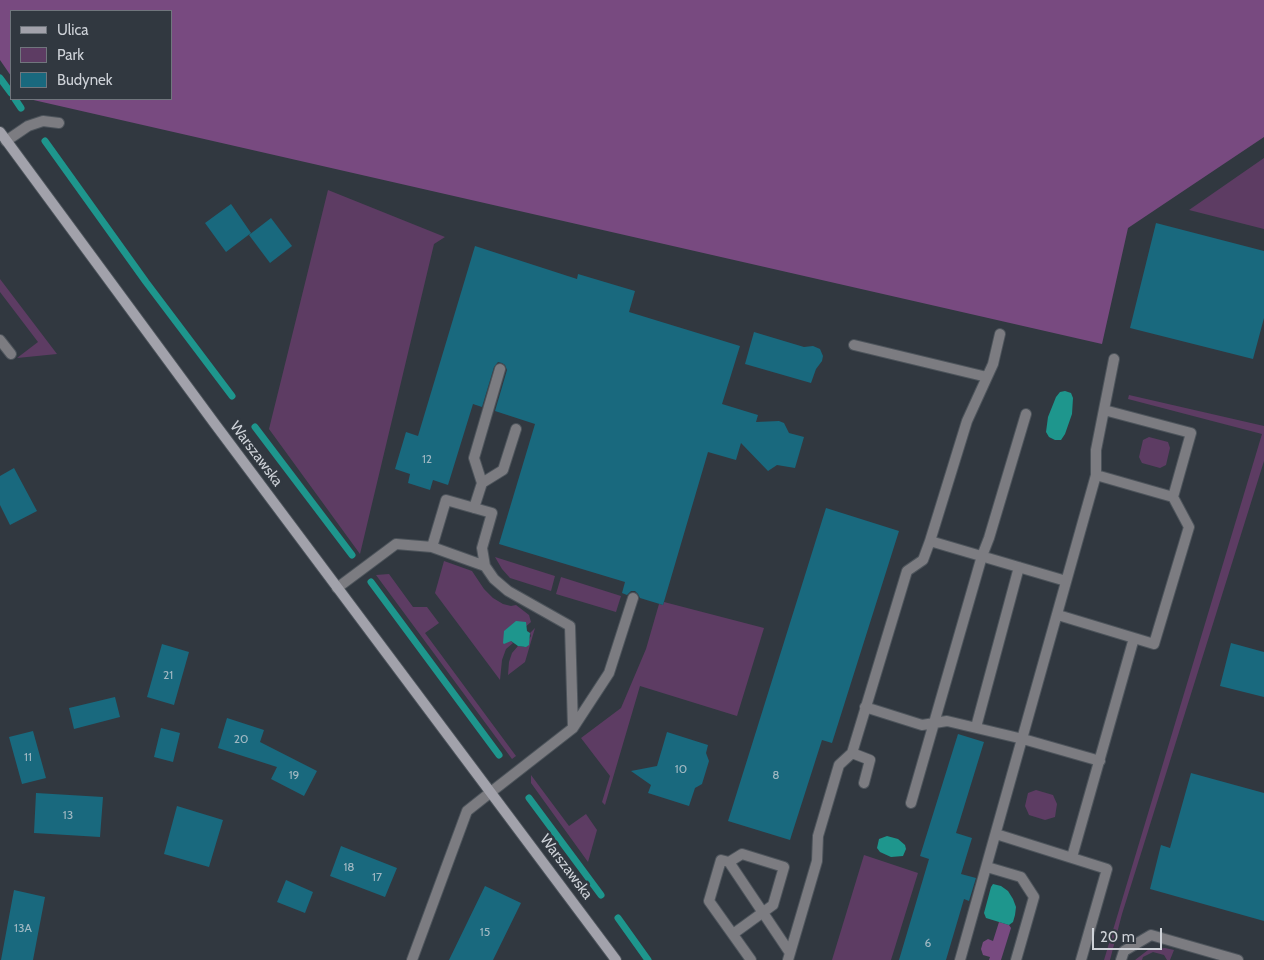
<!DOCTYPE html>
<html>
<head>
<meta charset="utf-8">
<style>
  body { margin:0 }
  #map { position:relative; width:1264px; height:960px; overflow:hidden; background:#313840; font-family:Cabin,sans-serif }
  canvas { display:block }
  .legend { position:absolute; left:10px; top:10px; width:162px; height:90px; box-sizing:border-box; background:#313840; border:1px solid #70767d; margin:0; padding:6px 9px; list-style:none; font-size:15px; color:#ced2d8 }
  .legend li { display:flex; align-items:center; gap:10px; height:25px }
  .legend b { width:25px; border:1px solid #70767d }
  .scale { position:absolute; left:1092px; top:928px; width:70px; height:22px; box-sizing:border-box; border:2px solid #ced2d8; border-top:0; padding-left:6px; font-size:15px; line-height:18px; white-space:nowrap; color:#ced2d8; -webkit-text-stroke:4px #313840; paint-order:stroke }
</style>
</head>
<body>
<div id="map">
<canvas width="1264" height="960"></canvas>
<ul class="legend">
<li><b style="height:6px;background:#a2a2ab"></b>Ulica</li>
<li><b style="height:14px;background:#5d3c63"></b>Park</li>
<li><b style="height:14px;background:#19697e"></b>Budynek</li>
</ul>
<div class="scale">20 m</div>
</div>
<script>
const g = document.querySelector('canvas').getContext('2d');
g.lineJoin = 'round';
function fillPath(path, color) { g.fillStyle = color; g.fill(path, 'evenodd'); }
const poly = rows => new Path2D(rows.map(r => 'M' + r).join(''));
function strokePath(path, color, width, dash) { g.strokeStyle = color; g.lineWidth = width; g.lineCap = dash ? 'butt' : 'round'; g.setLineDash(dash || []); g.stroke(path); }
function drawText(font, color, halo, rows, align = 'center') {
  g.font = font + ' Cabin,sans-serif'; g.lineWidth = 5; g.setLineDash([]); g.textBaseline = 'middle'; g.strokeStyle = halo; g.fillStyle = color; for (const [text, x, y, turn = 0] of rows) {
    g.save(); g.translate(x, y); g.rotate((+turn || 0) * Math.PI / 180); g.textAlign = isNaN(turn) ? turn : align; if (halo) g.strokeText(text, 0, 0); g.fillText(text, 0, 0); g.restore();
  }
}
fillPath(poly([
  [1264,158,1264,229,1189,210],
  [328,190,445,237,434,244,360,554,269,429],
  [0,279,57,354,17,358,38,342,0,292],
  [1129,395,1264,426,1264,461,1122,914,1110,960,1104,960,1262,434,1128,399],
  [1149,437,1168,442,1170,448,1166,465,1160,468,1142,463,1139,457,1143,440],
  [495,557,555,576,551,591,510,578,502,569],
  [444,561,472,571,484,589,493,598,503,604,511,606,516,605,529,615,531,622,509,641,511,641,513,643,506,649,502,660,500,680,435,593],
  [389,574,413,607,427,607,439,623,425,633,516,756,512,759,376,575],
  [561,577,621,596,616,612,556,594],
  [664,602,764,628,737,716,640,686,605,805,602,802,610,776,581,738,621,708,646,649,659,604,663,605],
  [535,628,525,662,508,675,509,662,512,653,518,646,524,647,531,636,530,633],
  [531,775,569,826,586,814,597,830,588,862,531,783],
  [1036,790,1053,795,1057,804,1055,817,1045,820,1029,815,1025,806,1028,793],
  [864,855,918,873,891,960,832,960],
  [1165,948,1174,950,1170,960,1167,960,1164,955,1153,952,1143,957,1142,960,1135,960,1148,950]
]), '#5d3c63');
fillPath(poly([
  [0,0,1264,0,1264,137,1128,228,1102,344,29,99,171,99,171,11,11,11,11,76,0,60],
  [999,922,1009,925,1011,928,1001,960,989,960,990,957,983,955,981,949,983,942,988,939,993,941]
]), '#784a80');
fillPath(poly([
  [1065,391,1071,393,1073,398,1072,414,1065,434,1061,440,1055,440,1049,437,1046,432,1048,417,1056,397,1060,392],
  [516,621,526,622,527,631,530,633,529,645,526,647,518,646,511,641,504,644,503,643,504,631],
  [887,836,898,839,905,845,906,849,903,856,891,857,880,852,877,848,879,839],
  [993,884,1001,886,1008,891,1013,899,1016,907,1015,915,1013,922,1009,925,986,918,984,913,991,887]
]), '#1e968d');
strokePath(poly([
  [0,78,11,93],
  [15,99,21,108],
  [45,141,146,282,232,396],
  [255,427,352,555],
  [371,582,499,755],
  [529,798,601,895],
  [618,918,648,960]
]), '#1e968d', 7);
fillPath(poly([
  [231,204,251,233,226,252,205,223],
  [271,218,292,246,270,263,249,235],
  [1156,223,1264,251,1264,318,1253,359,1130,328],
  [475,246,577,279,578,274,635,291,629,312,740,346,722,404,758,415,756,422,779,421,784,423,789,433,804,437,795,468,777,465,768,471,741,443,736,460,708,452,663,605,640,598,638,594,635,591,631,591,627,595,622,593,625,582,499,544,535,424,495,411,507,370,505,365,502,363,498,362,494,367,482,407,473,404,448,485,433,480,430,490,408,483,410,474,395,469,406,432,418,436],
  [754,332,804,347,813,346,820,349,823,356,822,361,816,369,811,383,745,364],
  [14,468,37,511,10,525,0,505,0,476],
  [826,508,899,531,832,743,822,740,790,840,728,821],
  [1231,643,1264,652,1264,697,1220,686],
  [162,644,189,652,174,705,147,697],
  [115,697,120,717,74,729,69,708],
  [227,718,264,730,260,742,317,771,304,796,271,779,277,767,218,748],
  [161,728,180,733,173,762,154,757],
  [33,731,46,778,22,784,9,737],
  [667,732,708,745,706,753,709,761,702,784,695,788,689,806,648,793,651,785,631,771,657,766],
  [958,734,984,742,956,833,972,838,961,874,976,878,969,901,964,899,946,960,899,960,929,859,920,856],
  [1191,773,1264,793,1264,921,1150,889,1161,845,1170,848],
  [36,793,103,797,100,837,34,833],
  [177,806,223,820,209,867,164,854],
  [341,846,397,868,385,897,330,876],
  [286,880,313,892,305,913,277,902],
  [485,886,521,903,493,960,449,960],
  [14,890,45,897,33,960,1,960]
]), '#19697e');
const lane = poly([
  [1000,334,993,364,967,421,930,541,1066,581],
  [0,340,11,354],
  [854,345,987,377],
  [1096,475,1173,497,1191,433,1104,410],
  [482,483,503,470,516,429],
  [474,508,482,483,474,458,500,369],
  [485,566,432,547,446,500,492,513,482,548,485,566,494,579,508,591,570,626,573,728],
  [337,588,396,544,432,547],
  [1058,615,1154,644,1189,527,1173,497],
  [865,707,922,725,947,721,1023,739,1100,761],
  [976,727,1019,567],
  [852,753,870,760,864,783],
  [491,792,573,728,609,673,633,598],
  [911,803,982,556,989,538,1026,414],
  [996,834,1107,869,1081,960],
  [1072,857,1134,638],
  [729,862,742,854,784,867,773,905,733,934],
  [987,867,1021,877,1034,897,1016,960],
  [751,960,709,901,721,860,729,862,790,953],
  [788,960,817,861,818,836,839,765,852,753,907,571,923,560,930,541],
  [960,960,1096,475,1096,450,1114,359],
  [1121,960,1124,951,1151,935,1238,960]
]);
const street = poly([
  [6,141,28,126,43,121,59,123],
  [412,960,467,811,491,792]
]);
const secondary = poly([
  [0,132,215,424,616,960]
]);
strokePath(lane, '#4d545b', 12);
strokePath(street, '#4d545b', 12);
strokePath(secondary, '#4d545b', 12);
strokePath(lane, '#7c7c81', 10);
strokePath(street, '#7c7c81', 10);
strokePath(secondary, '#a2a2ab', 10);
drawText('12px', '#a1b8c2', null, [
  ["12",427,459],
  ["21",168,675],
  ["20",241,739],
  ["11",28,757],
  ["10",681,769],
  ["19",294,775],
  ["8",776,775],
  ["13",68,815],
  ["18",349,867],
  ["17",377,877],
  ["13A",23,928],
  ["15",485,932],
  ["6",928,943]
]);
drawText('15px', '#ced2d8', '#313840', [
  ["Warszawska",256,454,53],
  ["Warszawska",566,867,53]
]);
</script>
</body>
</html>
